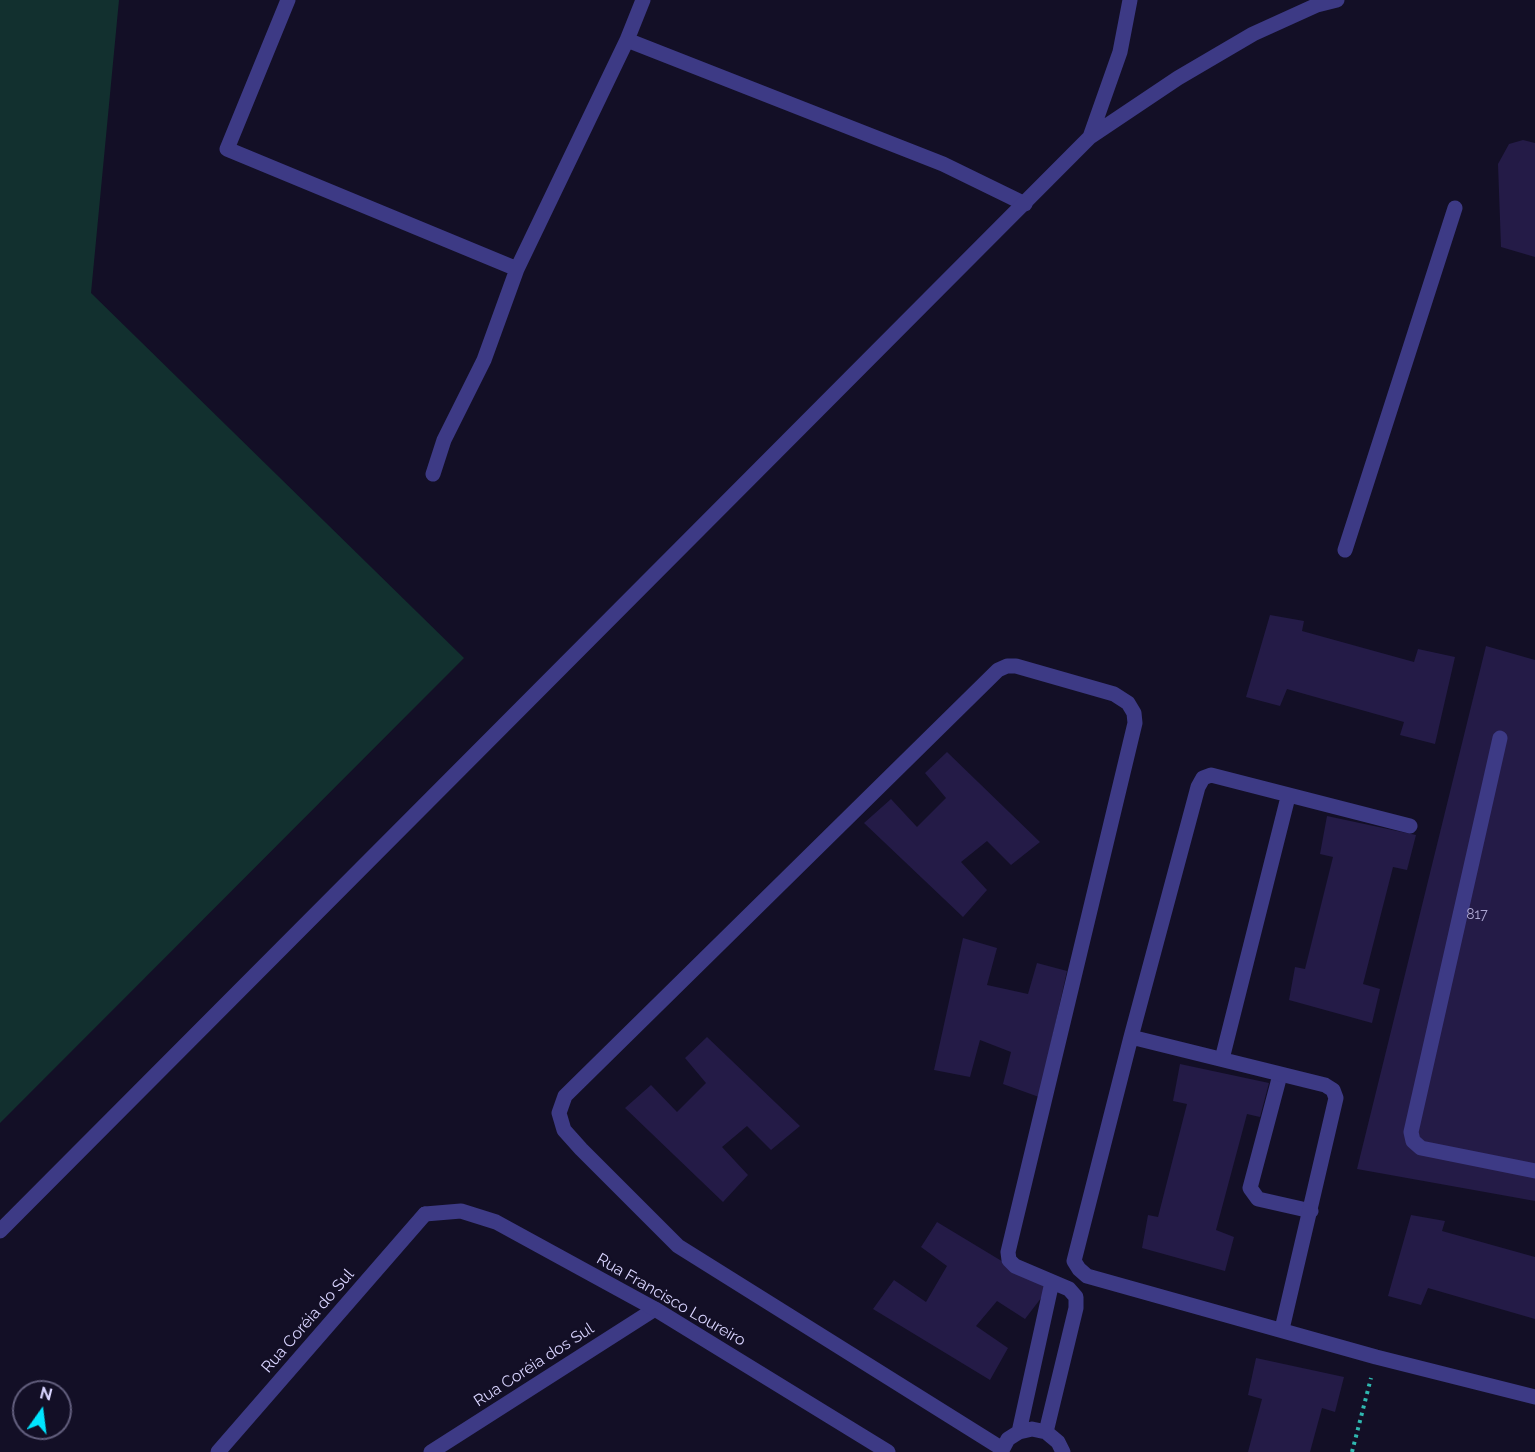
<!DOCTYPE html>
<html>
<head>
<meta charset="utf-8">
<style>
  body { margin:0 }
  #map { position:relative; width:1535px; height:1452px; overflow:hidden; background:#130f26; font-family:Raleway,sans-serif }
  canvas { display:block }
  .north { position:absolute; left:12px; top:1380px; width:60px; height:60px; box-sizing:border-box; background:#130f26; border:2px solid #625e7d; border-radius:50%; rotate:14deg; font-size:16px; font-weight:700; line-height:24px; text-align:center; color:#d9d4ff }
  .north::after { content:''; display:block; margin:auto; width:21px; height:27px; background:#00e5ff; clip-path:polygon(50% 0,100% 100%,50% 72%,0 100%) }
</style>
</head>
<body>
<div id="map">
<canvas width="1535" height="1452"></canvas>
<div class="north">N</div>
</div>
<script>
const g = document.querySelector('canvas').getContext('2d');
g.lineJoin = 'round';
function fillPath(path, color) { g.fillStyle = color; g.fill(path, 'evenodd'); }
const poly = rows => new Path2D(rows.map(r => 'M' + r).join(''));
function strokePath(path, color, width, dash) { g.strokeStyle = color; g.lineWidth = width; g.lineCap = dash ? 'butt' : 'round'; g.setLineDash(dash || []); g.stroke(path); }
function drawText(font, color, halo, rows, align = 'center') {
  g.font = font + ' Raleway,sans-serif'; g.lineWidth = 4.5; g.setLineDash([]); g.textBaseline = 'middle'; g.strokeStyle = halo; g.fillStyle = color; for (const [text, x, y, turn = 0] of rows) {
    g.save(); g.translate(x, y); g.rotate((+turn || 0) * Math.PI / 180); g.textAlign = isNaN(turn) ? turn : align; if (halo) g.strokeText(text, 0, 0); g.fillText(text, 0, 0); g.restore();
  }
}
fillPath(poly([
  [0,0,119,0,91,293,464,658,0,1123]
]), '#12302f');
fillPath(poly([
  [1523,140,1535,143,1535,257,1501,247,1498,164,1509,144],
  [1270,615,1304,621,1302,631,1414,662,1418,649,1455,657,1435,744,1400,735,1404,722,1287,689,1280,706,1246,697],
  [1486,646,1535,660,1535,1201,1357,1169],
  [947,752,1040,842,1011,865,987,841,961,862,987,890,963,917,864,823,891,799,917,827,946,798,925,773],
  [1327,816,1416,835,1407,870,1393,867,1363,984,1380,989,1372,1023,1289,1000,1295,967,1305,969,1333,857,1320,854],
  [963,938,997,948,987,985,1028,994,1037,963,1067,971,1039,1097,1003,1084,1011,1052,980,1040,970,1077,934,1070],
  [707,1037,800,1126,771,1150,747,1126,722,1147,748,1175,723,1202,625,1108,651,1085,677,1112,706,1083,685,1058],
  [1180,1064,1269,1083,1260,1117,1247,1114,1216,1230,1234,1237,1225,1271,1142,1248,1148,1215,1158,1217,1187,1104,1173,1101],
  [1411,1215,1445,1221,1442,1231,1535,1257,1535,1319,1428,1288,1421,1305,1388,1296],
  [937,1222,1048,1289,1025,1319,997,1301,976,1326,1008,1348,990,1380,873,1309,894,1280,926,1302,947,1266,921,1247],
  [1256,1358,1344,1377,1335,1412,1322,1408,1310,1452,1248,1452,1262,1399,1248,1395]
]), '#241b47');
strokePath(poly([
  [1352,1452,1371,1378]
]), '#2fb8b0', 4, [3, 4.5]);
strokePath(poly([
  [288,0,227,149,517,269,627,40,943,164,1025,204],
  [627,40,643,0],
  [433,474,444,440,484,360,517,269],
  [1345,550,1455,208],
  [1500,738,1411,1132,1413,1141,1421,1148,1535,1171],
  [1280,1075,1250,1188,1258,1199,1311,1211],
  [218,1452,425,1214],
  [431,1452,655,1309]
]), '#3d3a85', 15);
strokePath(poly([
  [1090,137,1120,52,1130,0],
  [1410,826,1211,775,1203,778,1198,787,1131,1037,1074,1261,1079,1269,1087,1276,1376,1357,1535,1397],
  [1131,1037,1325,1085,1333,1090,1336,1098,1282,1329],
  [1222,1059,1288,797],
  [425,1214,461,1211,496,1222,655,1309,888,1452],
  [0,1231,1090,137,1178,78,1253,34,1317,5,1337,0],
  [1019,1432,1052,1282],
  [1001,1448,678,1246,581,1149,564,1130,559,1113,565,1096,998,670,1007,666,1016,666,1114,694,1128,703,1134,713,1135,723,1008,1252,1009,1260,1015,1266,1069,1289,1076,1297,1076,1308,1046,1432],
  [1001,1452,1008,1439,1019,1432,1032,1429,1046,1432,1058,1442,1063,1452]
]), '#3d3a85', 15);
drawText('14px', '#aca6d1', null, [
  ["817",1477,915]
]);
drawText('16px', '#d9d4ff', '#130f26', [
  ["Rua Francisco Loureiro",671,1300,30],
  ["Rua Coréia do Sul",308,1321,-49],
  ["Rua Coréia dos Sul",534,1365,-33]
]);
</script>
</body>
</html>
